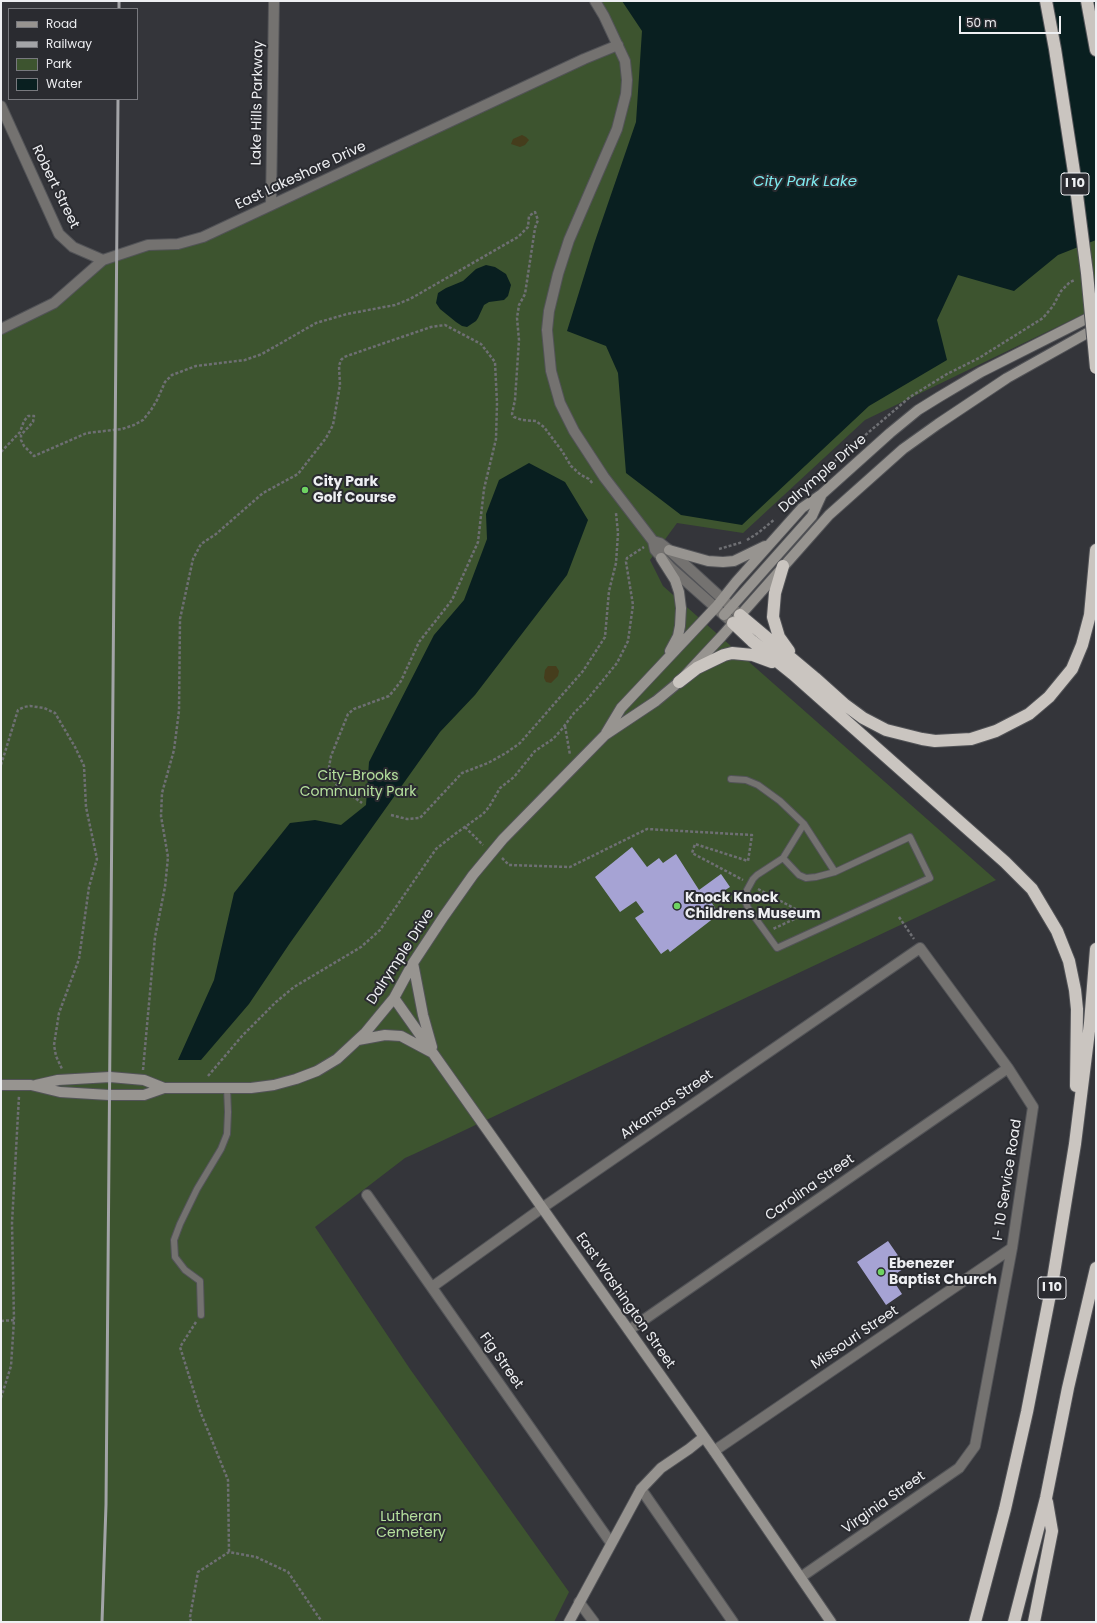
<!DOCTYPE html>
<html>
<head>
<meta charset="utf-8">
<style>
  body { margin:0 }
  #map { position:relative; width:1097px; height:1623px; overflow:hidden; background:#34353a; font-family:Poppins,sans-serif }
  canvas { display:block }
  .frame { position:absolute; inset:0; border:2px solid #eeeff2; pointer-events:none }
  .legend { position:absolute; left:8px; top:8px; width:130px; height:92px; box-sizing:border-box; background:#2a2b30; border:1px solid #78797e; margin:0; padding:5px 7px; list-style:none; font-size:12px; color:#eeeff2 }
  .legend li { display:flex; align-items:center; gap:8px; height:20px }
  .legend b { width:20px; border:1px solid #78797e }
  .scale { position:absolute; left:959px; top:16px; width:102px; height:18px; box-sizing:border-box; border:2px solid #eeeff2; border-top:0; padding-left:5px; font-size:12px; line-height:14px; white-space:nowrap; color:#eeeff2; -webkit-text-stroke:3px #2a2b30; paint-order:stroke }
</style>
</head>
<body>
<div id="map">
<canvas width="1097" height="1623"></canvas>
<div class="frame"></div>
<ul class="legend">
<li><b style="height:5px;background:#979490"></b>Road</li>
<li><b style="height:5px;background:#a3a4a7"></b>Railway</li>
<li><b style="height:11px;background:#3d542f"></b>Park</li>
<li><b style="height:11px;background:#091f20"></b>Water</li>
</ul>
<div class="scale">50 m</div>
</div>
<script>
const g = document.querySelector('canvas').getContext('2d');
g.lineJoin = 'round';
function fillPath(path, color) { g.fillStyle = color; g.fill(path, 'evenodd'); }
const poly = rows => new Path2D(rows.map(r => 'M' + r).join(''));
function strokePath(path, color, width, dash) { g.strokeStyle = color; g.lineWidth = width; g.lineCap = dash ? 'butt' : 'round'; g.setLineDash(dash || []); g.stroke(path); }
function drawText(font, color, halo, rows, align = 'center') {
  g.font = font + ' Poppins,sans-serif'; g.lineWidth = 4; g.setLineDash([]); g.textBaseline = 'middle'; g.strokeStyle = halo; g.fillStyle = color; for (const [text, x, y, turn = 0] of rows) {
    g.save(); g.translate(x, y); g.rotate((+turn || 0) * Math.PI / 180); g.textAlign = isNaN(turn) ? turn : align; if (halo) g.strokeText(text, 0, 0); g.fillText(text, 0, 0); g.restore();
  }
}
fillPath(poly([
  [595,1,1096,1,1096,308,865,420,743,533,677,523,650,560,663,586,996,880,414,1154,405,1158,315,1227,410,1369,569,1592,554,1622,1,1622,1,329,54,303,103,260,203,237,618,45]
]), '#3d542f');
fillPath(poly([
  [522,135,526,137,529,140,525,145,520,147,511,144,513,139],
  [548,666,556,666,559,671,558,676,551,683,546,682,544,678,545,670]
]), '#453d1c');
fillPath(poly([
  [622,1,1096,1,1096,240,1058,255,1014,291,958,275,937,320,947,360,869,406,742,525,681,515,626,473,618,373,606,346,567,331,594,244,636,122,642,31],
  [486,265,495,267,506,274,511,285,508,296,504,300,489,302,484,305,478,318,476,321,467,327,462,326,456,322,440,309,436,303,438,293,446,288,463,281,476,269],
  [529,463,565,482,588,520,567,575,475,695,440,732,290,943,249,1004,201,1060,178,1060,214,980,234,893,290,823,315,820,341,825,366,805,369,762,434,635,464,600,487,539,486,514,499,480]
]), '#091f20');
fillPath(poly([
  [632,847,647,867,659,858,663,863,676,854,699,890,721,874,730,887,710,900,719,914,670,952,668,949,661,954,635,918,644,912,636,901,620,912,595,877],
  [888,1241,906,1267,891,1277,902,1294,886,1305,857,1262]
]), '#a6a3d4');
const lane = poly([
  [731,779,746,780,758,785,780,801,804,824,835,872],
  [783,858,799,875,806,878,816,877,835,872,910,837,930,878,777,948,748,908,746,903,747,890,753,879,757,875,783,858,804,824],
  [201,1315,200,1281,185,1270,175,1257,174,1240,180,1224,197,1189,221,1149,227,1134,228,1112,227,1088]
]);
const street = poly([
  [595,1,604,16,625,61,627,80,626,94,617,129,569,240,558,274,549,311,547,330,551,371,560,403,574,431,604,477,653,541,655,550,671,568,733,623],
  [1,106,59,234,73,247,103,260],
  [271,205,274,1],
  [1,329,54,303,103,260,148,245,178,244,203,237,584,59,618,45],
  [653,541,660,543,669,550,740,615],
  [367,1195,611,1543],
  [432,1287,542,1208,920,948,1008,1068,1033,1107,1012,1248,975,1446,959,1468,801,1577],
  [629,1330,1008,1068],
  [714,1451,1012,1248],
  [641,1489,733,1622],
  [579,1602,594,1622]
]);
const secondary = poly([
  [669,550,708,561,723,562,734,561,765,546],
  [661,558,675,580,679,592,681,608,680,626,678,636,670,651],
  [724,615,812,516,822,494],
  [606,733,621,708,716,607,736,582,802,508,822,494,890,433,918,410,939,397,981,372,1096,314],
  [413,963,423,1015,432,1047],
  [394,998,714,1451,831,1622],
  [358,1040,385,1035,401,1036,431,1052],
  [1,1085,31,1085,60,1092,109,1095,144,1095,164,1088,251,1088,274,1085,296,1079,317,1071,337,1059,365,1033,394,998,413,963,444,916,473,875,503,839,605,735,656,701,679,682,722,636,829,515,903,449,938,424,1007,378,1096,328],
  [36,1085,58,1080,110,1077,144,1080,164,1088],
  [569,1622,641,1489,661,1468,689,1449,704,1437]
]);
const highway = poly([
  [1087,1,1096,50],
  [783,566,775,593,773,617,779,637,789,651],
  [740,615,815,678,844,704,863,718,886,730,922,739,935,741,971,739,996,731,1029,714,1049,697,1072,669,1082,645,1090,615,1096,550],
  [733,623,752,641,793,674,1005,862,1032,889,1057,931,1069,961,1075,990,1077,1009,1076,1086],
  [679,682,697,668,724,655,732,653,753,655,772,662],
  [975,1622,1005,1509,1027,1412,1053,1279,1075,1144,1090,1023,1096,949],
  [1014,1622,1046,1498,1068,1388,1096,1268],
  [1034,1622,1052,1531,1047,1502]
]);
strokePath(lane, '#525357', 8);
strokePath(street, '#525357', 12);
strokePath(secondary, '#525357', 12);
strokePath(highway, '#525357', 14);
strokePath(poly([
  [1,452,20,432,24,421,28,416,34,416,33,422,21,435,21,440,24,446,34,456,87,433,122,429,134,425,143,420,151,410,157,400,165,382,172,375,196,366,245,360,262,354,316,323,347,314,395,305,410,299,518,237,528,227,529,216,535,212,538,220,535,228,525,294,519,305,517,318,519,340,515,400,512,414,514,417,522,420,536,421,544,427,562,451,571,466,581,475,589,479,593,484],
  [798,495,836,460,910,397,947,374,979,358,1043,318,1053,306,1061,291,1070,282,1075,280],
  [747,540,758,533,775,519],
  [719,549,743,542],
  [565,726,570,755],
  [1,765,18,710,24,707,30,706,44,708,55,713,75,747,84,766,86,807,97,859,89,887,79,959,59,1013,54,1045,56,1056,62,1069],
  [391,815,407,819,420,818,462,773,488,763,506,753,520,743,583,671,605,637,609,591,616,563,618,533,616,513],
  [465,827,483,845],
  [502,858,509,865,570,867,647,829,752,835,748,861,695,844,692,853,743,880],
  [758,889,805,914,773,929],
  [899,917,914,939],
  [143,1070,155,937,165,887,168,857,161,816,162,793,174,750,179,711,180,619,193,559,201,544,216,534,263,493,298,474,326,438,333,425,340,385,339,366,341,360,344,357,431,327,445,325,481,344,495,362,497,403,496,439,484,489,478,542,452,600,419,642,401,681,394,690,389,696,354,709,348,714,331,756,329,767,332,777,336,784,362,803],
  [208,1076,242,1036,276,1002,294,987,361,947,380,930,436,849,455,834,483,814,489,807,500,788,514,777,535,751,553,739,562,729,574,713,586,701,617,663,628,641,633,605,626,562,627,558,644,547],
  [1,1321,14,1320],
  [196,1322,180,1347,200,1411,228,1480,229,1552],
  [1,1398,11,1366,14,1320,12,1223,19,1096],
  [191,1622,190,1617,198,1572,229,1552,256,1557,288,1572,322,1622]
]), '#6e6f73', 2.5, [3, 2]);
strokePath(lane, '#747270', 6);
strokePath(street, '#747270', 10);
strokePath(secondary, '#979490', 10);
strokePath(highway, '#cac5c0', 12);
strokePath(poly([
  [119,9,119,1],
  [102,1622,106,1505,118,99]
]), '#a3a4a7', 3);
const highwayBridge = poly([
  [1046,1,1055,49,1074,172,1087,273,1096,368]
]);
strokePath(highwayBridge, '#525357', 14, []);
strokePath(highwayBridge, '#cac5c0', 12);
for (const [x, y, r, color] of [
  [305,490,4,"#6ed361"],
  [677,906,4,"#6ed361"],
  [881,1272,4,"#6ed361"]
]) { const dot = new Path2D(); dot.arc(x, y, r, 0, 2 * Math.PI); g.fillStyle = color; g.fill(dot); strokePath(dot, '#2a2b30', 1.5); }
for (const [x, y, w] of [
  [1075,184,28],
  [1052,1288,28]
]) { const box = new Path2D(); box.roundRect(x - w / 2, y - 11, w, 22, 3); g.fillStyle = '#2a2b30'; g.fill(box); strokePath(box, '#eeeff2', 1); }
drawText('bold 13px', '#eeeff2', null, [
  ["I 10",1075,184],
  ["I 10",1052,1288]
]);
drawText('14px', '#eeeff2', '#2a2b30', [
  ["Lake Hills Parkway",258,103,-89],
  ["East Lakeshore Drive",301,176,-25],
  ["Robert Street",55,187,64],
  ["Dalrymple Drive",823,474,-41],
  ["Dalrymple Drive",401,957,-57],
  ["Arkansas Street",667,1105,-35],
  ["I- 10 Service Road",1008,1180,-81],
  ["Carolina Street",810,1188,-35],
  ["East Washington Street",625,1301,55],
  ["Missouri Street",855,1338,-34],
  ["Fig Street",501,1361,55],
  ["Virginia Street",884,1503,-35]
]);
drawText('bold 14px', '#eeeff2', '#2a2b30', [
  ["City Park",313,482],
  ["Golf Course",313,498],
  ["Knock Knock",685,898],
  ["Childrens Museum",685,914],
  ["Ebenezer",889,1264],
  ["Baptist Church",889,1280]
], 'left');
drawText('14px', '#b5e09d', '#2a2b30', [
  ["City-Brooks",358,776],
  ["Community Park",358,792],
  ["Lutheran",411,1517],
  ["Cemetery",411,1533]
]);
drawText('italic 15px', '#7de9ee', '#2a2b30', [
  ["City Park Lake",805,182]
]);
</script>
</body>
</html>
